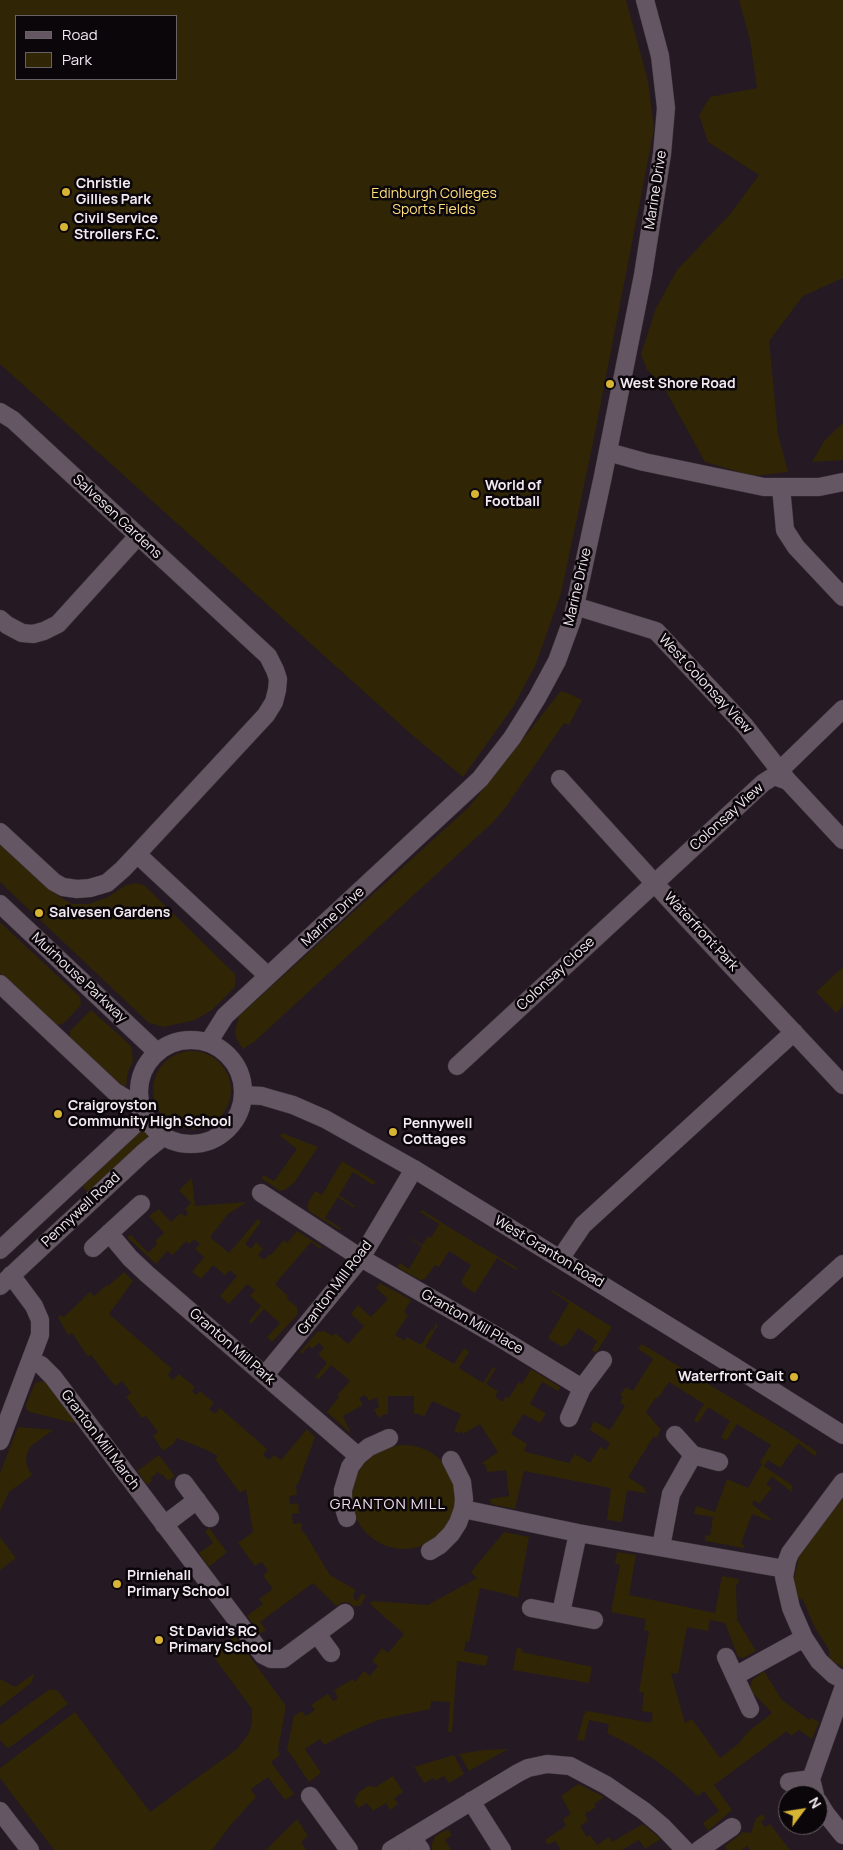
<!DOCTYPE html>
<style>
body{margin:0}
#map{position:relative;width:843px;height:1850px;overflow:hidden;background:#251923;font-family:Manrope,sans-serif}
canvas{display:block}
.legend{position:absolute;left:15px;top:15px;width:162px;height:65px;box-sizing:border-box;background:#0b060a;border:1px solid #686166;margin:0;padding:6px 9px;list-style:none;font-size:15px;color:#f3eaf1}
.legend li{display:flex;align-items:center;gap:10px;height:25px}
.legend b{width:25px;border:1px solid #686166}
.north{position:absolute;left:778px;top:1785px;width:50px;height:50px;box-sizing:border-box;background:#0b060a;border:1px solid #686166;border-radius:50%;rotate:59deg;font-size:14px;font-weight:700;line-height:20px;text-align:center;color:#f3eaf1}
.north::after{content:'';display:block;margin:auto;width:18px;height:22px;background:#d8b434;clip-path:polygon(50% 0,100% 100%,50% 72%,0 100%)}
</style>
<div id="map">
<canvas width="843" height="1850"></canvas>
<ul class="legend">
<li><b style="height:6px;background:#645662"></b>Road</li>
<li><b style="height:14px;background:#302606"></b>Park</li>
</ul>
<div class="north">N</div>
</div>
<script>
const c = document.querySelector('canvas').getContext('2d');
c.lineJoin = 'round';
function paint(path, color) { c.fillStyle = color; c.fill(path, 'evenodd'); }
const toPath = rows => new Path2D(rows.map(r => 'M' + r).join(''));
function stroke(path, color, width, dash) { c.strokeStyle = color; c.lineWidth = width; c.lineCap = dash ? 'butt' : 'round'; c.setLineDash(dash || []); c.stroke(path); }
function label(font, color, halo, rows, align = 'center') {
  c.font = font + ' Manrope,sans-serif'; c.lineWidth = 5; c.setLineDash([]); c.textBaseline = 'middle'; c.strokeStyle = halo; c.fillStyle = color; for (const [text, x, y, turn = 0] of rows) {
    c.save(); c.translate(x, y); c.rotate((+turn || 0) * Math.PI / 180); c.textAlign = isNaN(turn) ? turn : align; if (halo) c.strokeText(text, 0, 0); c.fillText(text, 0, 0); c.restore();
  }
}
const green = toPath([
 [0,0,626,0,648,81,654,129,593,443,561,593,536,664,513,707,463,777,411,734,0,364],
 [16,16,176,16,176,79,16,79],
 [739,0,843,0,843,278,803,296,769,341,778,434,788,472,753,476,705,462,662,384,647,370,641,354,656,308,677,270,731,213,759,175,708,142,699,115,710,97,757,88,750,40],
 [843,423,843,460,812,462,824,441],
 [560,692,565,692,582,700,569,725,564,723,503,811,492,823,254,1042,243,1049,236,1038,235,1030,239,1016,470,806],
 [0,845,55,894,72,904,89,904,108,897,126,885,135,883,144,885,235,974,235,987,212,1010,195,1020,163,1027,149,1023,0,882],
 [0,922,80,997,81,1005,64,1023,58,1025,52,1023,0,973],
 [843,967,843,1006,836,1013,816,992],
 [91,1010,128,1043,132,1048,133,1061,128,1072,126,1086,121,1089,70,1039,70,1031],
 '153 1090a39 39 0 1 1 78 0a39 39 0 1 1-78 0Z',
 [143,1130,147,1132,148,1139,90,1192,87,1192,82,1185,140,1131],
 [282,1133,318,1147,294,1183,285,1190,280,1191,261,1178,263,1175,274,1181,297,1149,280,1136],
 [342,1161,376,1182,373,1185,353,1172,339,1195,359,1209,355,1206,354,1208,338,1197,325,1218,341,1228,340,1230,310,1212,308,1208,308,1203,315,1191,322,1195],
 [192,1178,195,1206,247,1202,228,1214,210,1237,229,1253,258,1219,261,1222,245,1244,251,1249,256,1242,263,1249,258,1255,264,1260,270,1254,271,1255,284,1240,287,1243,297,1231,322,1247,320,1249,311,1242,275,1284,288,1296,286,1298,297,1307,297,1315,272,1342,267,1337,280,1323,264,1309,251,1324,250,1322,249,1321,261,1306,250,1296,255,1290,247,1284,229,1304,220,1296,237,1276,230,1270,225,1275,213,1265,201,1279,192,1272,204,1257,195,1249,200,1244,194,1239,189,1244,186,1241,173,1255,167,1251,156,1264,127,1237,131,1235,148,1253,157,1244,155,1241,164,1233,149,1216,159,1209,171,1222,181,1213,185,1217,188,1213,185,1209,191,1203,179,1190],
 [422,1210,457,1232,517,1268,516,1270,497,1258,475,1293,462,1285,463,1282,461,1281,471,1265,449,1251,439,1267,435,1265,425,1279,420,1280,397,1267,400,1263,409,1269,422,1247,403,1233,422,1245,428,1236,431,1238,439,1224,420,1212],
 [124,1272,133,1281,109,1314,172,1369,168,1375,173,1380,179,1374,185,1379,195,1387,192,1391,196,1395,200,1391,214,1403,209,1409,215,1414,220,1408,267,1449,263,1455,269,1460,274,1455,281,1460,307,1429,315,1437,298,1484,296,1485,297,1495,289,1496,290,1504,298,1503,299,1513,292,1514,293,1524,301,1523,302,1532,304,1532,330,1575,356,1590,353,1595,354,1599,357,1601,362,1593,366,1596,360,1606,353,1606,350,1603,343,1602,336,1606,313,1583,260,1622,266,1630,260,1634,247,1616,263,1604,259,1599,273,1589,263,1576,268,1571,263,1563,261,1562,255,1566,238,1543,253,1532,246,1489,240,1493,215,1459,218,1456,207,1450,177,1438,173,1444,163,1451,153,1436,158,1432,146,1416,142,1418,126,1397,131,1393,122,1381,115,1386,91,1355,88,1357,72,1333,68,1335,58,1317,60,1315,64,1317,90,1292,94,1296,107,1285,108,1286],
 [380,1283,411,1300,404,1312,408,1315,395,1335,405,1341,407,1337,421,1345,431,1329,433,1330,436,1323,438,1325,425,1347,454,1364,464,1348,469,1352,459,1368,483,1383,493,1367,496,1368,486,1384,498,1391,495,1397,503,1402,506,1396,509,1398,519,1382,522,1384,531,1369,560,1387,558,1391,542,1382,530,1404,546,1413,540,1423,523,1414,511,1434,527,1444,524,1451,526,1452,569,1463,575,1454,590,1463,600,1447,606,1450,610,1443,590,1430,594,1421,610,1430,625,1406,620,1402,623,1397,620,1395,626,1387,633,1391,653,1359,638,1349,642,1344,783,1429,817,1452,815,1456,798,1443,780,1468,768,1460,764,1466,793,1486,791,1489,793,1490,792,1492,772,1477,766,1484,772,1488,759,1504,754,1500,752,1504,771,1519,770,1521,752,1514,741,1544,745,1546,744,1548,705,1541,705,1535,710,1536,713,1517,694,1514,696,1506,715,1512,727,1479,748,1488,762,1464,760,1462,771,1445,737,1424,726,1441,721,1437,730,1421,708,1407,698,1423,695,1421,694,1420,704,1404,669,1382,658,1398,656,1397,646,1412,661,1430,656,1438,654,1436,628,1477,645,1488,644,1490,647,1492,646,1493,627,1490,622,1522,607,1520,611,1488,524,1471,515,1509,491,1504,490,1499,509,1496,506,1470,487,1472,486,1466,482,1463,498,1452,480,1424,463,1434,461,1431,459,1433,454,1431,461,1414,432,1401,424,1417,419,1414,414,1414,414,1396,388,1396,388,1414,382,1415,379,1418,374,1410,379,1407,377,1397,369,1401,365,1395,359,1398,363,1405,343,1416,351,1434,327,1412,339,1397,337,1395,350,1381,331,1365,319,1379,315,1377,327,1363,318,1354,324,1348,319,1343,312,1349,309,1346,302,1354,300,1352,317,1332,325,1331,332,1336,335,1333,348,1344,364,1326,351,1314,355,1309,358,1305,371,1317,388,1299,376,1288],
 [552,1290,612,1327,596,1353,592,1350,597,1341,578,1328,567,1345,565,1344,562,1347,548,1338,569,1303,551,1291],
 [43,1381,47,1383,76,1422,74,1423,30,1412,27,1410,26,1405,35,1383],
 [18,1427,53,1430,31,1446,27,1453,26,1461,28,1468,32,1475,9,1492,0,1511,0,1473],
 '352 1497a52 52 0 1 1 104 0a52 52 0 1 1-104 0Z',
 [159,1455,175,1476,168,1481,162,1474,160,1475,158,1472,151,1478,152,1481,147,1485,137,1471],
 [843,1498,843,1667,829,1659,829,1650,814,1626,803,1600,796,1597,794,1578,800,1552,813,1533],
 [209,1528,227,1552,209,1567,199,1553,213,1543,205,1531],
 [504,1532,529,1537,518,1598,503,1593,480,1588,469,1642,466,1641,464,1651,488,1656,486,1666,457,1661,452,1732,448,1732,450,1702,431,1701,430,1709,378,1720,347,1733,324,1745,320,1739,305,1749,321,1773,309,1782,287,1749,294,1716,302,1711,306,1716,315,1710,311,1705,328,1694,333,1701,338,1698,334,1690,353,1679,355,1682,364,1671,370,1676,378,1666,372,1661,380,1651,382,1648,388,1653,404,1634,370,1604,372,1601,428,1605,477,1578,471,1572],
 [0,1537,16,1558,0,1570],
 [617,1552,636,1555,629,1595,715,1613,722,1576,739,1579,738,1584,736,1585,737,1621,738,1621,756,1651,743,1658,738,1657,725,1623,710,1620,708,1631,687,1627,678,1674,671,1673,685,1723,692,1719,720,1758,738,1744,749,1731,772,1713,753,1693,750,1687,752,1680,764,1671,782,1700,809,1720,811,1718,819,1722,812,1739,799,1730,791,1736,787,1731,714,1785,732,1810,708,1831,703,1823,719,1811,704,1791,698,1796,674,1774,655,1760,631,1745,607,1733,609,1724,589,1720,584,1741,577,1740,584,1714,588,1711,651,1723,653,1713,642,1711,644,1693,639,1692,649,1631,644,1630,646,1619,611,1612,620,1565,615,1564],
 [236,1635,237,1639,286,1706,278,1750,280,1755,271,1762,294,1794,285,1800,268,1777,251,1789,256,1797,229,1827,212,1850,54,1850,0,1778,0,1768,75,1712,150,1812,237,1749,244,1740,250,1731,252,1720,252,1709,213,1656,216,1649],
 [517,1647,522,1649,522,1652,592,1667,589,1683,513,1670],
 [35,1673,31,1683,0,1707,0,1679,15,1687],
 [50,1689,58,1691,68,1704,9,1748,6,1747,0,1740,0,1725],
 [508,1749,469,1771,459,1754,484,1750],
 [454,1755,464,1774,449,1783,444,1776,435,1781,433,1778,424,1783,414,1767],
 [393,1776,403,1792,394,1798,398,1804,390,1810,386,1803,373,1811,367,1803,358,1808,354,1801,359,1792,368,1786,376,1787],
 [578,1784,604,1797,594,1804,596,1807,585,1814,588,1821,580,1826,587,1837,590,1835,597,1845,609,1837,612,1842,643,1824,661,1839,645,1849,639,1840,622,1850,561,1850,555,1841,548,1845,545,1840,566,1826,563,1819,571,1814,561,1796],
 [763,1814,765,1818,761,1822,765,1827,770,1824,790,1850,750,1850,747,1846,741,1850,727,1850,725,1846,743,1832,751,1833,756,1818],
 [297,1819,308,1836,301,1842,306,1850,266,1850],
 [448,1829,452,1835,445,1840,451,1850,432,1850,432,1843,435,1836]
]);
const minor = toPath([
 [0,412,13,420,268,656,275,670,278,679,277,690,274,702,266,715,137,854],
 [608,452,644,462,764,487,819,487,843,482],
 [781,487,785,530,796,547,843,597],
 [575,606,656,631,745,726,788,781],
 [0,619,7,625,22,633,33,634,44,631,58,624,138,536],
 [774,776,843,709],
 [560,779,678,909,843,1085],
 [0,832,54,882,63,887,77,889,90,888,107,883,123,869,137,854,268,976],
 [0,904,157,1052],
 [0,984,115,1092,142,1108],
 '139 1092a52 52 0 1 1 104 0a52 52 0 1 1-104 0Z',
 [208,1043,225,1016,480,779,512,738,537,698,557,661,572,620,603,476,643,275,662,154,666,108,660,56,645,0],
 [457,1066,763,783,774,776,788,781,843,840],
 [243,1095,262,1096,272,1099,293,1105,325,1119,414,1169,727,1362,843,1435],
 [261,1193,361,1258,502,1339,582,1388],
 [109,1233,130,1258,147,1274,358,1456],
 [93,1248,141,1204],
 [0,1250,145,1115],
 [560,1259,583,1225,794,1032],
 [0,1286,143,1153,164,1136],
 [770,1330,843,1264],
 [31,1361,41,1365,53,1377,263,1655,271,1659,283,1659,345,1613],
 [265,1375,361,1258,414,1169],
 [569,1418,582,1388,603,1360],
 [675,1435,693,1455,719,1462],
 [0,1441,40,1335,40,1320,34,1306,11,1275],
 [843,1482,790,1553,787,1561,784,1577,791,1608,804,1638,819,1661,834,1675,843,1680],
 [184,1483,210,1518],
 [463,1509,578,1533,785,1569],
 [347,1518,343,1505,343,1490,350,1467,358,1456,369,1447,389,1438],
 [164,1525,197,1500],
 [661,1547,671,1494,693,1455],
 [430,1551,440,1545,451,1534,458,1523,463,1509,464,1499,462,1482,451,1460],
 [531,1608,594,1620],
 [561,1613,578,1533],
 [317,1634,331,1653],
 [726,1657,750,1709],
 [735,1676,804,1638],
 [789,1782,811,1779],
 [815,1795,811,1779,843,1689],
 [310,1796,349,1850],
 [471,1801,502,1850],
 [818,1801,826,1814,843,1835],
 [0,1811,30,1850],
 [412,1837,421,1850],
 [391,1850,518,1773,528,1768,547,1764,570,1766,606,1785,644,1811,663,1827,685,1850],
 [699,1850,732,1827]
]);
const markers = [
 [66,192,5,"#d8b434"],
 [64,227,5,"#d8b434"],
 [610,384,5,"#d8b434"],
 [475,494,5,"#d8b434"],
 [39,913,5,"#d8b434"],
 [58,1114,5,"#d8b434"],
 [393,1132,5,"#d8b434"],
 [794,1377,5,"#d8b434"],
 [117,1584,5,"#d8b434"],
 [159,1640,5,"#d8b434"]
];
const poiNames = [
 ["Christie",76,184],
 ["Gillies Park",76,200],
 ["Civil Service",74,219],
 ["Strollers F.C.",74,235],
 ["West Shore Road",620,384],
 ["World of",485,486],
 ["Football",485,502],
 ["Salvesen Gardens",49,913],
 ["Craigroyston",68,1106],
 ["Community High School",68,1122],
 ["Pennywell",403,1124],
 ["Cottages",403,1140],
 ["Waterfront Gait",784,1377,"right"],
 ["Pirniehall",127,1576],
 ["Primary School",127,1592],
 ["St David's RC",169,1632],
 ["Primary School",169,1648]
];
const streetNames = [
 ["Marine Drive",656,190,-81],
 ["Salvesen Gardens",117,517,43],
 ["Marine Drive",578,587,-77],
 ["West Colonsay View",705,684,47],
 ["Colonsay View",727,817,-42],
 ["Marine Drive",333,917,-43],
 ["Waterfront Park",701,932,47],
 ["Colonsay Close",556,974,-43],
 ["Muirhouse Parkway",79,978,43],
 ["Pennywell Road",81,1210,-43],
 ["West Granton Road",549,1252,31],
 ["Granton Mill Road",335,1288,-53],
 ["Granton Mill Place",472,1322,30],
 ["Granton Mill Park",232,1347,41],
 ["Granton Mill March",100,1440,53]
];
const parkNames = [
 ["Edinburgh Colleges",434,194],
 ["Sports Fields",434,210]
];
const neighbourhoodNames = [
 ["GRANTON MILL",388,1505]
];
paint(green, '#302606');
stroke(minor, '#3b333a', 19);
stroke(minor, '#645662', 18);
for (const [x, y, r, color] of markers) { const dot = new Path2D(); dot.arc(x, y, r, 0, 2 * Math.PI); c.fillStyle = color; c.fill(dot); stroke(dot, '#0b060a', 2); }
label('bold 14px', '#f3eaf1', '#0b060a', poiNames, 'left');
label('14px', '#f3eaf1', '#0b060a', streetNames);
label('14px', '#fedf7b', '#0b060a', parkNames);
c.letterSpacing = '1px';
label('15px', '#eedeeb', '#0b060a', neighbourhoodNames);
c.letterSpacing = '0px';
</script>
